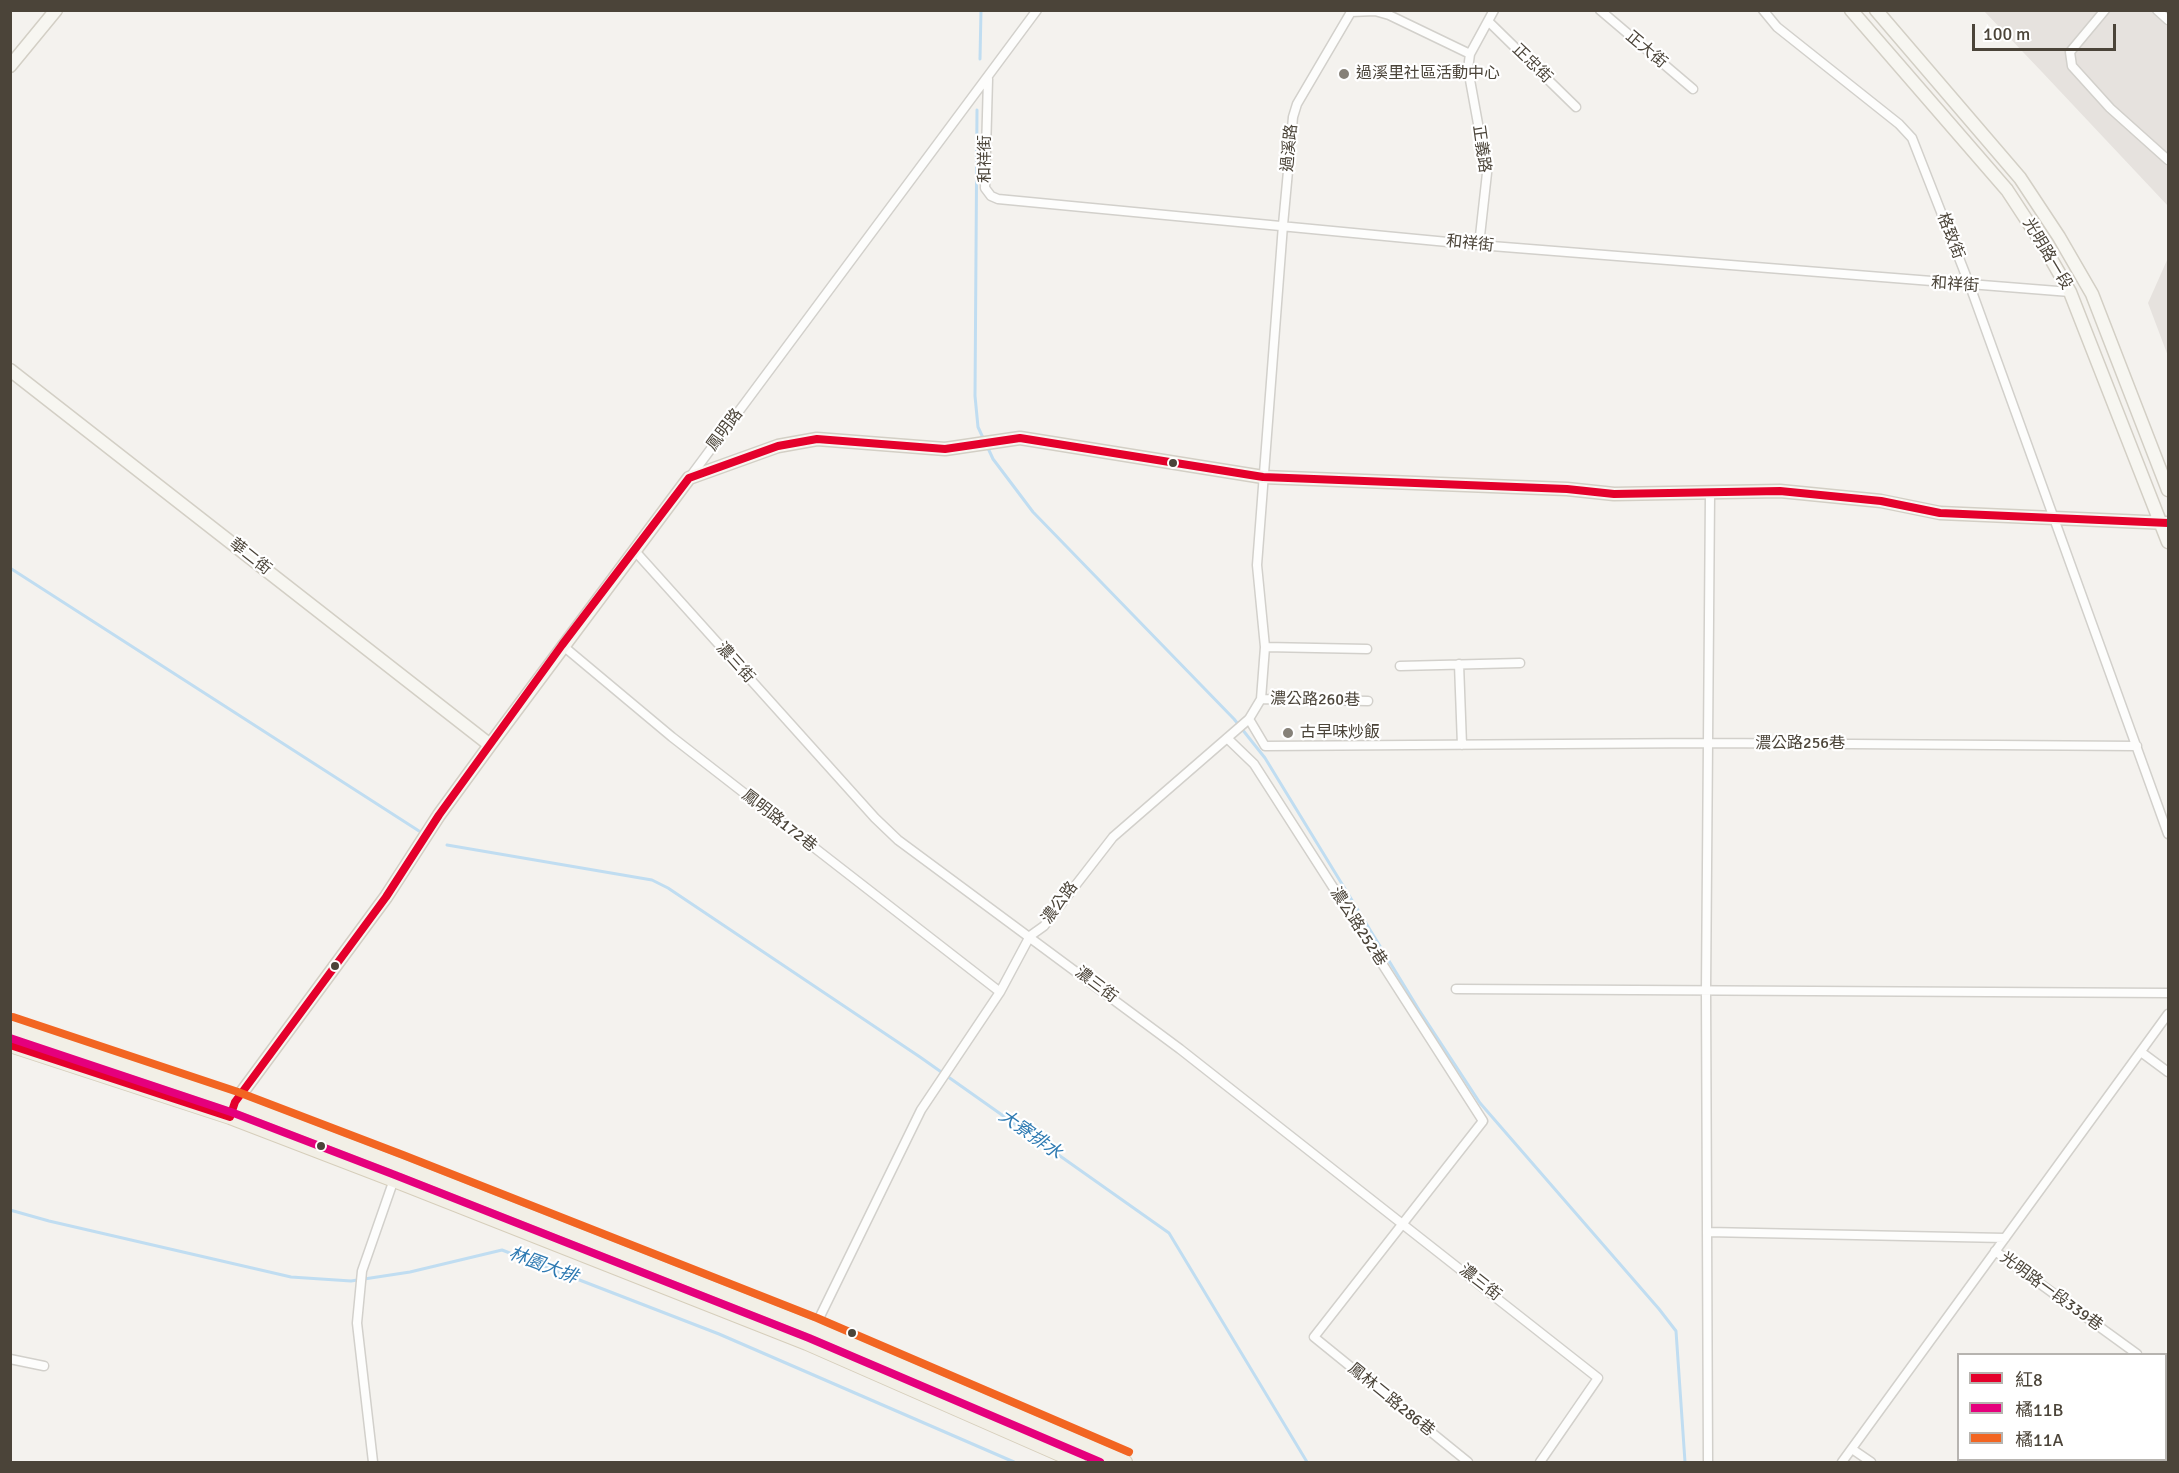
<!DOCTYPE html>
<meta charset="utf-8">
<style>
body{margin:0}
#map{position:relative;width:2179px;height:1473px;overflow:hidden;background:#f4f2ee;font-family:Signika,"Noto Sans TC",sans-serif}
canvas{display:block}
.frame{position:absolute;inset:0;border:12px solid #4b4439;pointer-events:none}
.legend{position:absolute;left:1957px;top:1353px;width:210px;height:108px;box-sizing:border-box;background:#fff;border:2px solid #b7b4b0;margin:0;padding:8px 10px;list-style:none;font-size:18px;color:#4b4439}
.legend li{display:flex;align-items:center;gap:12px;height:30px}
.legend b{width:30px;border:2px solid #b7b4b0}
.scale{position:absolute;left:1972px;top:24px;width:144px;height:27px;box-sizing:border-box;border:3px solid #4b4439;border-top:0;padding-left:8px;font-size:18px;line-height:21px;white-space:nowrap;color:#4b4439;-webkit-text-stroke:4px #fff;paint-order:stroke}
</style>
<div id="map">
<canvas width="2179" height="1473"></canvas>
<div class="frame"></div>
<ul class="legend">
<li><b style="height:8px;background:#e4002b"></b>紅8</li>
<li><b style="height:8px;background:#e5007d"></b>橘11B</li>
<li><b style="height:8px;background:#f26522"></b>橘11A</li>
</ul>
<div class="scale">100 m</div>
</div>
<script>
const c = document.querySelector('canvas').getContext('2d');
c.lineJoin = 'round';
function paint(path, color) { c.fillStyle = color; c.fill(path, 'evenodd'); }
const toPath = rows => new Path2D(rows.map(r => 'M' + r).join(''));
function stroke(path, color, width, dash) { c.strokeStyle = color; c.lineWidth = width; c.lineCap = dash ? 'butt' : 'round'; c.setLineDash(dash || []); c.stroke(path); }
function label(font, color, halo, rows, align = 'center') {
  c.font = font + ' Signika,"Noto Sans TC",sans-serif'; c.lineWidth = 4.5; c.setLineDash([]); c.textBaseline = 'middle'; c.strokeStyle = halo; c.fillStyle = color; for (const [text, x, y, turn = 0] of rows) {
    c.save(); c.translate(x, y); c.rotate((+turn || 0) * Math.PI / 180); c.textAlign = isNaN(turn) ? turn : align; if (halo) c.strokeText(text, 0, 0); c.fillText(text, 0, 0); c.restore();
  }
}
const industrial = toPath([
 [1984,11,2168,11,2168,206,2042,72],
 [2168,258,2168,356,2148,303]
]);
const stream = toPath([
 [980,59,981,10],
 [977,110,975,396,978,427,984,440],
 [987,446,993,459,1033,512,1234,719,1265,758,1419,1010,1480,1103,1659,1309,1676,1331,1685,1462],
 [10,568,419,831],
 [447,845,652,880,668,888,920,1057,1169,1233,1307,1462],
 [10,1210,49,1221,291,1277,351,1281,410,1272,502,1250,719,1334,1014,1462]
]);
const street = toPath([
 [1600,10,1693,89],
 [1763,10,1777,27,1899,124,1912,138,1970,286,2168,834],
 [2105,10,2070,52,2072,66,2110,108,2168,160],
 [2157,10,2168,20],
 [1488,21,1576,107],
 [1470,54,1468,69,1487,173,1479,245],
 [988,79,985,188,991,196,998,199,1479,245,2070,292],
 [690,477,1037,10],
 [634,550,875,818,898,840,1180,1049,1598,1378,1540,1462],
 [562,645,672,737,1000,992],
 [1265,647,1367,649],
 [1459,664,1462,745],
 [1400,666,1520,663],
 [1261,699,1368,701],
 [1249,719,1265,746,1708,743,2137,746],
 [1227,738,1254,764,1483,1121,1314,1337,1468,1462],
 [1456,989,2168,993],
 [2141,1052,2168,1072],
 [1707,1232,2005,1238],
 [1995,1251,2137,1354],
 [807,1343,921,1110,1000,992,1030,936,1044,926,1113,837,1249,719,1261,699,1265,647,1257,565,1283,225,1293,117,1297,104,1351,12,1375,11,1389,15,1470,54,1494,10],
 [10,1359,44,1366],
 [2166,1376,2168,1378],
 [1852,1449,1871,1462],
 [373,1462,357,1323,362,1271,399,1165],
 [1708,1462,1706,990,1710,494],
 [1842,1462,2168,1014]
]);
const secondary = toPath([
 [1851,10,2007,190,2043,245,2070,292,2168,542],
 [1876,10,2020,178,2059,237,2092,294,2168,490],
 [10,66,56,10],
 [10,370,490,745],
 [232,1110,235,1102,386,897,439,815,490,745,689,478,778,446,817,439,945,449,1020,438,1263,477,1567,489,1614,494,1780,491,1881,501,1940,513,2168,523]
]);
const primary = toPath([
 [10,1027,235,1102,399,1165,813,1328,1125,1462],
 [10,1045,230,1117,394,1180,807,1343,1078,1462]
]);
const bus1 = toPath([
 [10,1045,230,1117,235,1102,386,897,439,815,562,645,689,478,778,446,817,439,945,449,1020,438,1263,477,1567,489,1614,494,1780,491,1881,501,1940,513,2168,523]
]);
const bus2 = toPath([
 [10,1038,231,1112,395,1175,809,1338,1100,1462]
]);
const bus3 = toPath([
 [13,1017,238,1092,403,1155,817,1318,1129,1452]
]);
const markers = [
 [1344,74,6,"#868178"],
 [1173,463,5,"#4b4439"],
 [1288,733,6,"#868178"],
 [335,966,5,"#4b4439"],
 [321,1146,5,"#4b4439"],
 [852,1333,5,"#4b4439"]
];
const streetNames = [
 ["正大街",1646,50,40],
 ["正忠街",1532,64,44],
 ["過溪路",1290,148,-85],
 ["正義路",1481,149,82],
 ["和祥街",986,159,-90],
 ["格致街",1950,236,69],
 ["和祥街",1470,244,6],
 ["光明路一段",2047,254,59],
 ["和祥街",1955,285,4],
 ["鳳明路",725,430,-53],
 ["華二街",250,557,38],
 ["濃三街",735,663,48],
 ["濃公路260巷",1315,700,1],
 ["濃公路256巷",1800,744],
 ["鳳明路172巷",779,821,38],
 ["濃公路",1060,903,-53],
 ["濃公路252巷",1358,927,57],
 ["濃三街",1096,985,37],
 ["濃三街",1480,1283,38],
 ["光明路一段339巷",2051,1292,36],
 ["鳳林二路286巷",1391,1400,39]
];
const poiNames = [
 ["過溪里社區活動中心",1356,74],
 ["古早味炒飯",1300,733]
];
const waterNames = [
 ["大寮排水",1030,1135,35],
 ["林園大排",543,1266,21]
];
paint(industrial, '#e6e2de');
stroke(stream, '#c0ddf1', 3);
stroke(street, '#d2d0cb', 11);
stroke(secondary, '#d3cfc5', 15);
stroke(primary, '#d6cebb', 16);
stroke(street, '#fdfdfc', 8);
stroke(secondary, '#f7f6f1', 12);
stroke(primary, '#f2efe6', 14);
stroke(bus1, '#e4002b', 8);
stroke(bus2, '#e5007d', 8);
stroke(bus3, '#f26522', 8);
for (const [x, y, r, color] of markers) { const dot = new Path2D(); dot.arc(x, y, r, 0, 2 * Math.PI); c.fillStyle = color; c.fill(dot); stroke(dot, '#fff', 2); }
label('16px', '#4b4439', '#fff', streetNames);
label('16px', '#4b4439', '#fff', poiNames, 'left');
label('italic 18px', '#2e7ab2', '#fff', waterNames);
</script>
